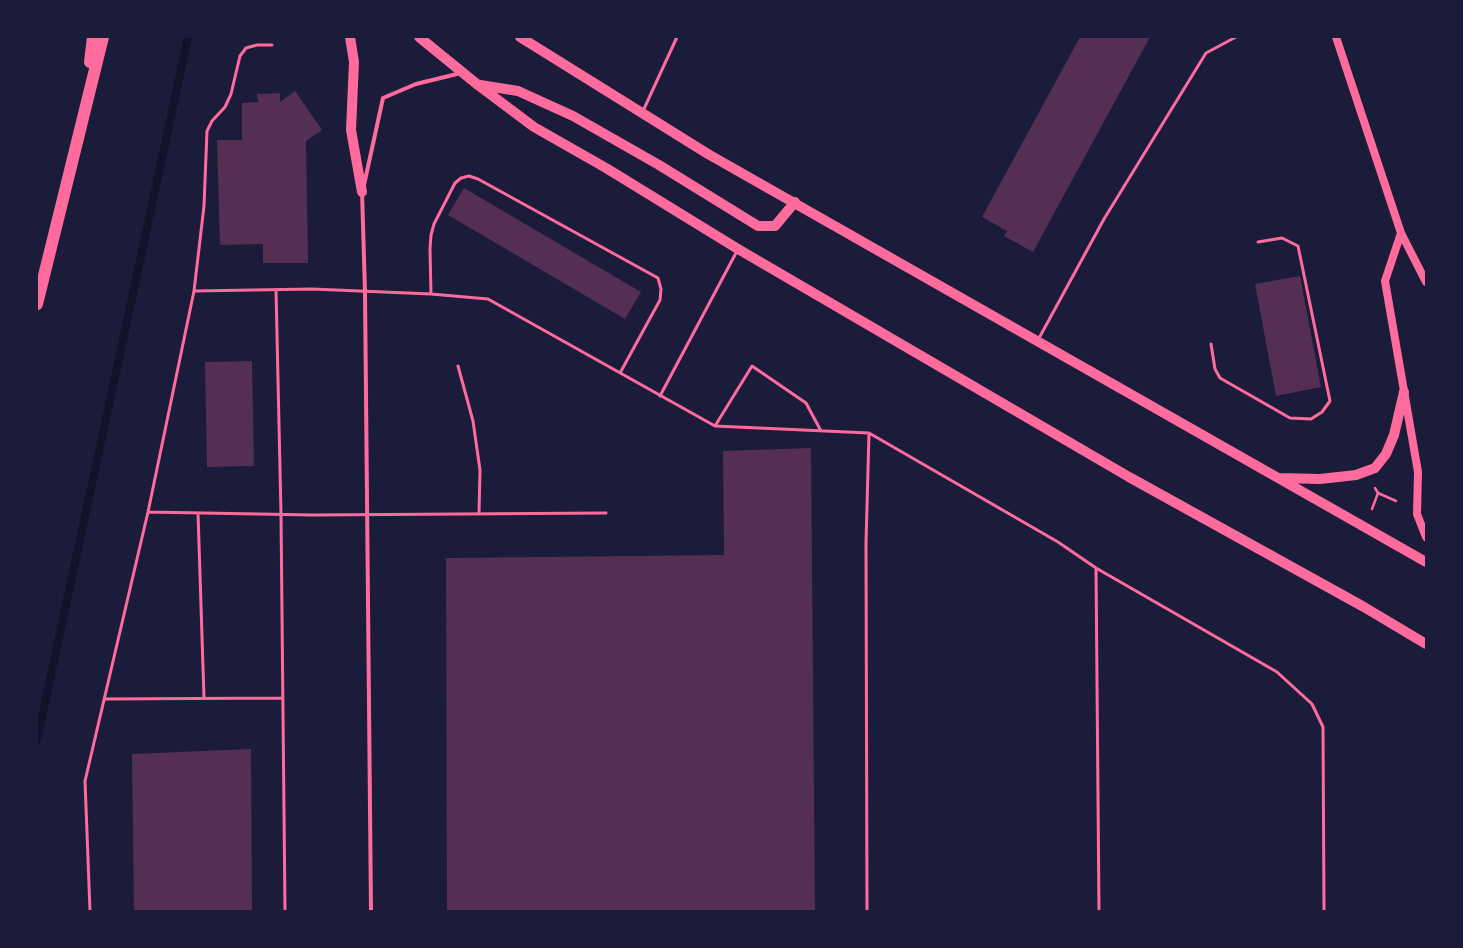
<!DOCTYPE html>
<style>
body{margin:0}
#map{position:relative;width:1463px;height:948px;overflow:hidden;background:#1b1b3a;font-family:Ubuntu,sans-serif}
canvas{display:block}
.frame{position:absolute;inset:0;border:38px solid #1b1b3a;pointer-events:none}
</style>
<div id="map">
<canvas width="1463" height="948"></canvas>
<div class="frame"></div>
</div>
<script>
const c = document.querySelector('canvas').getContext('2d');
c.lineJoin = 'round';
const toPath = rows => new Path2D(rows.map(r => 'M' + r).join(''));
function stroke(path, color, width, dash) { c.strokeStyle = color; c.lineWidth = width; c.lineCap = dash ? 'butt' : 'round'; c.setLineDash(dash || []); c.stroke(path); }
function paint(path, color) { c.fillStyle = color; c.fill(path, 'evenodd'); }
const stream = toPath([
 [37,740,188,37]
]);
const building = toPath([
 [1080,37,1150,37,1033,252,1004,236,1007,231,982,217],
 [295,91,322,130,306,141,308,263,263,263,263,244,220,245,217,140,242,140,242,103,258,102,257,94,280,93,280,102],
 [464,188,641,292,625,319,448,215],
 [1300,276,1321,387,1276,396,1255,284],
 [252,361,254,466,207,467,205,362],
 [811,448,815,911,447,911,446,558,724,555,723,451],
 [251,749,252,911,134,911,132,754]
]);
const path = toPath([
 [1375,488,1378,493,1396,501],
 [1372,509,1378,493]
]);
const service = toPath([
 [643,111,677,37],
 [276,290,281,514,285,911],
 [194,291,204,206,207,131,212,121,225,107,231,94,240,56,246,48,257,45,272,45],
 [431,294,430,249,431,235,434,224,455,183,461,178,469,176,478,179,658,278,661,289,660,300,620,373],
 [1038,340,1104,219,1206,53,1236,37],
 [1211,344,1215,369,1220,378,1290,418,1311,419,1322,412,1330,401,1298,246,1282,238,1258,242],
 [458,366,473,421,480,470,479,513],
 [660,396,737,251],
 [715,426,752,366,806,403,821,431],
 [148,512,313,515,606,513],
 [198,513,204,698],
 [1096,568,1099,911],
 [105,699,283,698],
 [90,911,85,781,148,512,194,291,312,289,431,294,488,299,715,426,869,433,1058,542,1096,568,1277,672,1312,704,1323,727,1324,911],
 [867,911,866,543,869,433]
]);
const minor = toPath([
 [364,185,383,98,416,84,461,73],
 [362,191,365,292,371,911]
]);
const secondary = toPath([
 [1336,37,1401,233,1426,282],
 [1401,233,1385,281,1418,472,1417,514,1426,537]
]);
const primary = toPath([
 [350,37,354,62,351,130,362,192],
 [419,37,478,85,534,127,606,168,738,249,1129,477,1364,607,1426,644],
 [520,37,708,154,1426,562],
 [480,85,518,91,573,116,659,165,758,226,775,226,795,202],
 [1279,478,1320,479,1356,475,1375,468,1386,454,1394,435,1404,392]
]);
const motorway = toPath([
 [90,62,93,37],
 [37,304,103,37]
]);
stroke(stream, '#12122b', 8);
paint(building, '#542f53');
stroke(path, '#ff6b9d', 2.5);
stroke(service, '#ff6b9d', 3);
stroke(minor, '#ff6b9d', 4);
stroke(secondary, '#ff6b9d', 8);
stroke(primary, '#ff6b9d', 10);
stroke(motorway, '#ff6b9d', 12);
</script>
